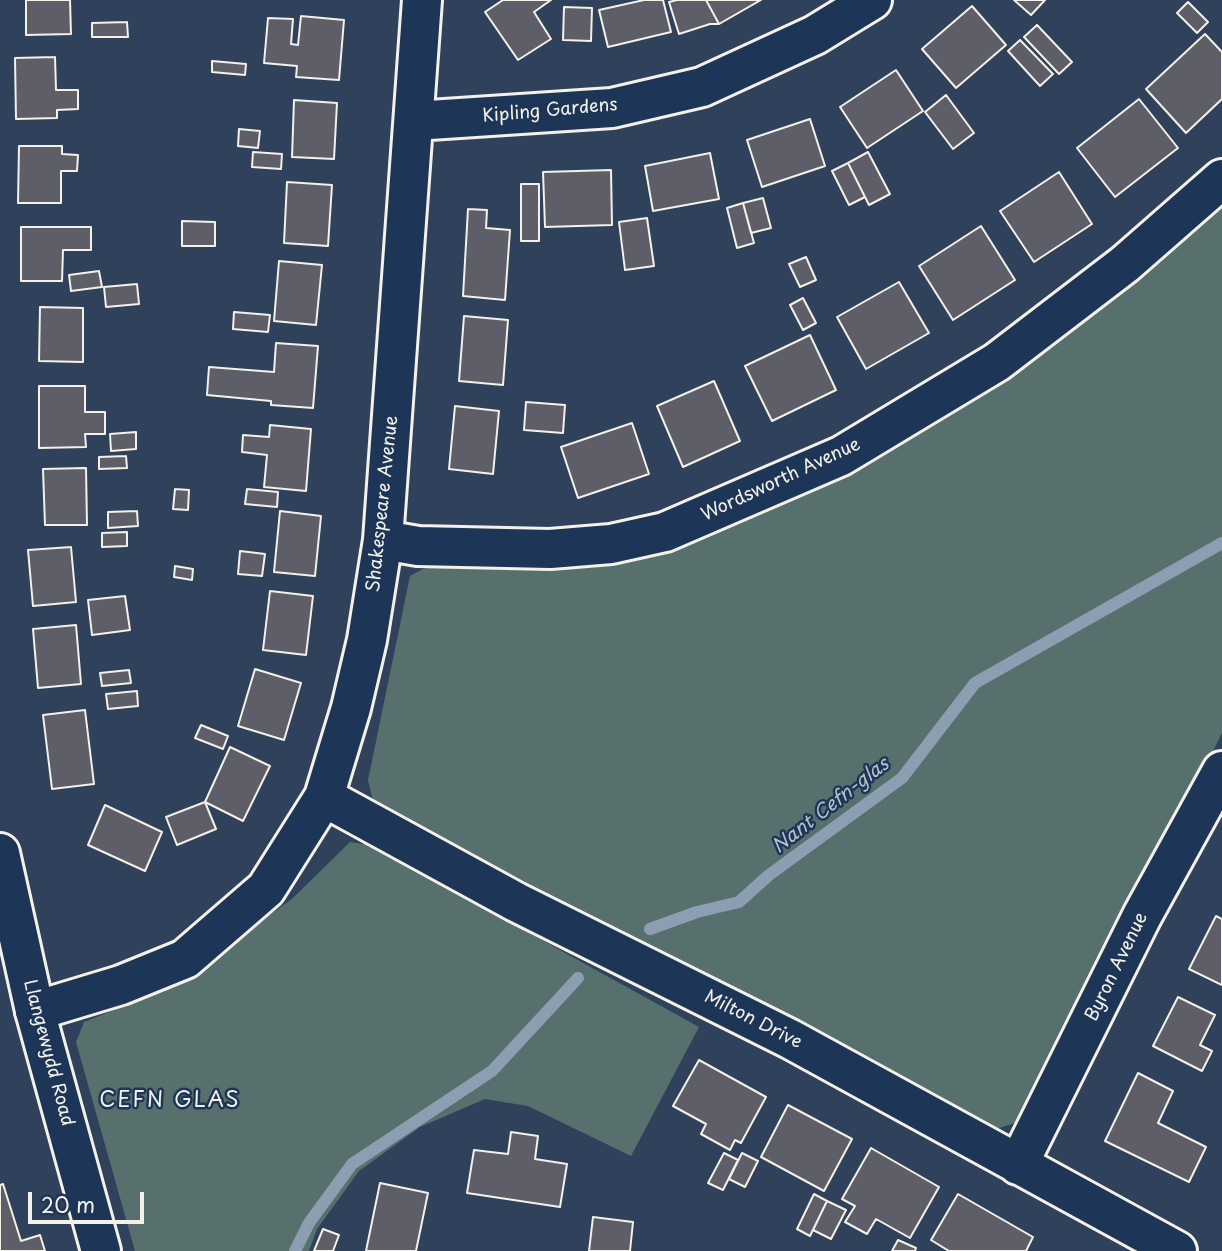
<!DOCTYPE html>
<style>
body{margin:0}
#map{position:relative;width:1222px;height:1251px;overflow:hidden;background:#30415c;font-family:"Playpen Sans",sans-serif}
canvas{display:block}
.scale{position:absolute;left:28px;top:1192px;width:116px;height:32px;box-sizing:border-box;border:4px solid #f4f1e8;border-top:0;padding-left:9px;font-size:21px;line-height:24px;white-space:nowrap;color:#f4f1e8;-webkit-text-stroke:5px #1d3557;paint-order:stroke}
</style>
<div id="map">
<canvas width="1222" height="1251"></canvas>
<div class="scale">20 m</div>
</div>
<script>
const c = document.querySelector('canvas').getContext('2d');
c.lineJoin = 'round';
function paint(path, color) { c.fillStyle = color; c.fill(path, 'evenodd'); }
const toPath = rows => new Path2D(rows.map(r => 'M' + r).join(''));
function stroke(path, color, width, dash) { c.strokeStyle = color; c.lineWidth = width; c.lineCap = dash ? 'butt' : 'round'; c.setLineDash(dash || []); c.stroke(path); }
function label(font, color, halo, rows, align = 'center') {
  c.font = font + ' "Playpen Sans",sans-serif'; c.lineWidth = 5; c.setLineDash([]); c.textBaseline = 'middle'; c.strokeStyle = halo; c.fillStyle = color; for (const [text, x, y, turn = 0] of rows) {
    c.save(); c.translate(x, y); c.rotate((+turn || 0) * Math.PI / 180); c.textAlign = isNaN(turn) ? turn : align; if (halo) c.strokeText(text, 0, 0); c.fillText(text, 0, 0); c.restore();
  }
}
const green = toPath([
 [1222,199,1222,733,1033,1109,1015,1123,996,1129,733,992,701,970,502,870,373,801,368,780,410,576,423,569,438,566,566,569,621,563,691,536],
 [350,842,370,845,699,1027,631,1156,528,1106,485,1099,420,1127,359,1171,317,1229,309,1251,135,1251,76,1042,84,1022,165,990,292,899]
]);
const stream = toPath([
 [650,929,697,912,739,902,769,875,902,778,975,683,1222,543],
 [295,1251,309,1223,352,1164,492,1071,578,978]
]);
const building = toPath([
 [26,0,70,0,71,34,26,35,26,0],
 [503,0,551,0,534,12,551,39,518,60,485,12,503,0],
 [644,0,663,0,671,32,608,47,599,10,644,0],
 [677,0,706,0,719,24,710,24,679,34,669,2,677,0],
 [706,0,761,0,719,24,706,0],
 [1014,0,1045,0,1031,15,1014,0],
 [1188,2,1208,22,1197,33,1177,13,1188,2],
 [972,6,1006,45,956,88,922,49,972,6],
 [564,7,592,8,591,41,563,40,564,7],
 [301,16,344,20,339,80,296,77,297,66,264,63,268,18,293,19,291,44,298,45,301,16],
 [127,22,128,37,92,37,92,23,127,22],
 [1037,25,1072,62,1059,74,1024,37,1037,25],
 [1205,34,1222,52,1222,99,1186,133,1146,89,1205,34],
 [1020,40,1053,74,1040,86,1008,51,1020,40],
 [55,57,56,90,78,90,78,109,57,110,57,118,16,119,15,58,55,57],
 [212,61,246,64,245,75,212,72,212,61],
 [896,70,923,111,867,148,840,107,896,70],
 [946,95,974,133,953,149,925,112,946,95],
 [1139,99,1178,148,1115,197,1077,148,1139,99],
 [294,100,337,103,334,159,292,157,294,100],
 [810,119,825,166,762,187,747,140,810,119],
 [239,129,260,131,258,148,238,146,239,129],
 [19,146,62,146,62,154,78,155,77,171,61,171,61,203,18,203,19,146],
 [253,152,282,154,281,169,252,167,253,152],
 [868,152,890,194,869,205,848,163,868,152],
 [710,153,719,199,653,211,645,166,710,153],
 [848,163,865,197,849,205,832,171,848,163],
 [611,170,612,225,545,227,543,172,611,170],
 [1059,172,1092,224,1034,262,1000,211,1059,172],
 [287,182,332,185,328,246,284,243,287,182],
 [521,184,539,184,539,241,521,241,521,184],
 [763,198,771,228,751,233,743,203,763,198],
 [743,203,754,243,737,248,727,208,743,203],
 [468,209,487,210,486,228,510,230,505,300,463,296,468,209],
 [647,218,654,266,625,270,619,222,647,218],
 [182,221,215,222,215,246,182,246,182,221],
 [981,226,1015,280,953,320,919,266,981,226],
 [21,227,91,227,91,250,63,250,62,281,21,281,21,227],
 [806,257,816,280,800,287,789,264,806,257],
 [279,261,322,265,316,325,274,321,279,261],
 [99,271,102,287,71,291,69,275,99,271],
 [899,282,929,333,866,369,837,317,899,282],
 [137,284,139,304,106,307,104,287,137,284],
 [803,298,816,323,803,330,790,305,803,298],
 [40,307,83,308,83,362,39,361,40,307],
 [234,312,270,315,268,332,233,329,234,312],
 [464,316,508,320,503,385,459,381,464,316],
 [810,335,836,390,772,421,745,366,810,335],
 [276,343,318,346,313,408,271,405,271,401,207,395,209,367,274,372,276,343],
 [714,381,740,441,683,467,657,406,714,381],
 [39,386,85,386,85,412,105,412,105,434,85,434,86,447,39,448,39,386],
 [526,402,565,405,563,433,524,430,526,402],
 [455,406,499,411,493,474,449,469,455,406],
 [632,423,649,474,578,498,561,447,632,423],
 [270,425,311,429,306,491,264,487,267,455,242,452,243,435,269,437,270,425],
 [136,432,136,449,111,451,110,434,136,432],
 [126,456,127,468,99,469,99,457,126,456],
 [86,468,87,525,45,525,43,469,86,468],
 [175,489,189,490,188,510,173,509,175,489],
 [247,489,278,492,277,507,245,504,247,489],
 [137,511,138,526,108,528,108,512,137,511],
 [280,511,321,516,315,576,274,572,280,511],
 [127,532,127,546,102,547,102,533,127,532],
 [71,547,76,602,33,606,28,550,71,547],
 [240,551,265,554,262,576,238,574,240,551],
 [175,566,193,569,192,580,174,577,175,566],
 [270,591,313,596,306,655,263,650,270,591],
 [125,596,130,630,92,635,88,600,125,596],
 [76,625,81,684,38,688,33,629,76,625],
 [255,669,301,683,284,740,238,726,255,669],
 [129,670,131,683,102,686,100,673,129,670],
 [137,691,138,706,108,709,106,694,137,691],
 [85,710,94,784,52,789,43,715,85,710],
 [201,725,228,736,223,749,195,738,201,725],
 [230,747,270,766,243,821,205,802,230,747],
 [205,802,216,829,177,845,166,817,205,802],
 [105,805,162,832,145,871,88,845,105,805],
 [1216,916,1222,919,1222,985,1189,969,1216,916],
 [1178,997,1215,1015,1200,1045,1212,1051,1202,1071,1153,1046,1178,997],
 [699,1060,766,1097,741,1143,735,1140,730,1150,701,1134,706,1124,673,1106,699,1060],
 [1138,1073,1173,1091,1158,1123,1206,1147,1189,1182,1105,1141,1138,1073],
 [788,1105,852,1139,824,1191,761,1157,788,1105],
 [511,1132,538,1136,535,1159,567,1164,560,1207,467,1193,474,1150,508,1154,511,1132],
 [871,1148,939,1187,910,1238,876,1219,867,1234,845,1222,855,1206,842,1199,871,1148],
 [724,1153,738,1160,723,1190,708,1183,724,1153],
 [742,1153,758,1161,745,1187,729,1179,742,1153],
 [380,1183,428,1193,416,1251,366,1251,380,1183],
 [3,1184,21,1241,40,1235,45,1251,0,1251,0,1185,3,1184],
 [814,1194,827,1201,810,1236,797,1229,814,1194],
 [958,1194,1033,1237,1026,1251,949,1251,931,1240,958,1194],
 [827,1201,846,1210,831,1239,813,1230,827,1201],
 [593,1217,633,1222,630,1251,589,1251,593,1217],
 [323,1229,339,1235,333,1251,314,1251,323,1229],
 [898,1240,916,1248,915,1251,892,1251,898,1240]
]);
const minor = toPath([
 [414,121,612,108,702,87,815,35,872,0],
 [383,540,418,546,550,549,611,544,665,532,841,456,997,362,1125,264,1222,179],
 [324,797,516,902,790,1039,1177,1251],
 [35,1011,121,985,185,959,266,889,324,797,351,708,367,640,383,540,422,0],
 [1018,1165,1142,916,1222,771]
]);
const tertiary = toPath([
 [0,853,35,1011,101,1251]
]);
const streetNames = [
 ["Kipling Gardens",550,111,-5],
 ["Wordsworth Avenue",781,480,-25],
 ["Shakespeare Avenue",383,504,-84],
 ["Byron Avenue",1117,967,-64],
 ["Milton Drive",753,1020,27],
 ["Llangewydd Road",48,1053,75]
];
const waterNames = [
 ["Nant Cefn-glas",831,806,-38]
];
const quarterNames = [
 ["CEFN GLAS",170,1101]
];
paint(green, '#58706d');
stroke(stream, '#8c9fb2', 12);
paint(building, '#5e5e69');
stroke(building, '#f4f1e8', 2);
stroke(minor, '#f4f1e8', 44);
stroke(tertiary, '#f4f1e8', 44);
stroke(minor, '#1d3557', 38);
stroke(tertiary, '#1d3557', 38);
label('18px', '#f4f1e8', '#1d3557', streetNames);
label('italic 19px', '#b7c1c8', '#1d3557', waterNames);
c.letterSpacing = '2px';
label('21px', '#f4f1e8', '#1d3557', quarterNames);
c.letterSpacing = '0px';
</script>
